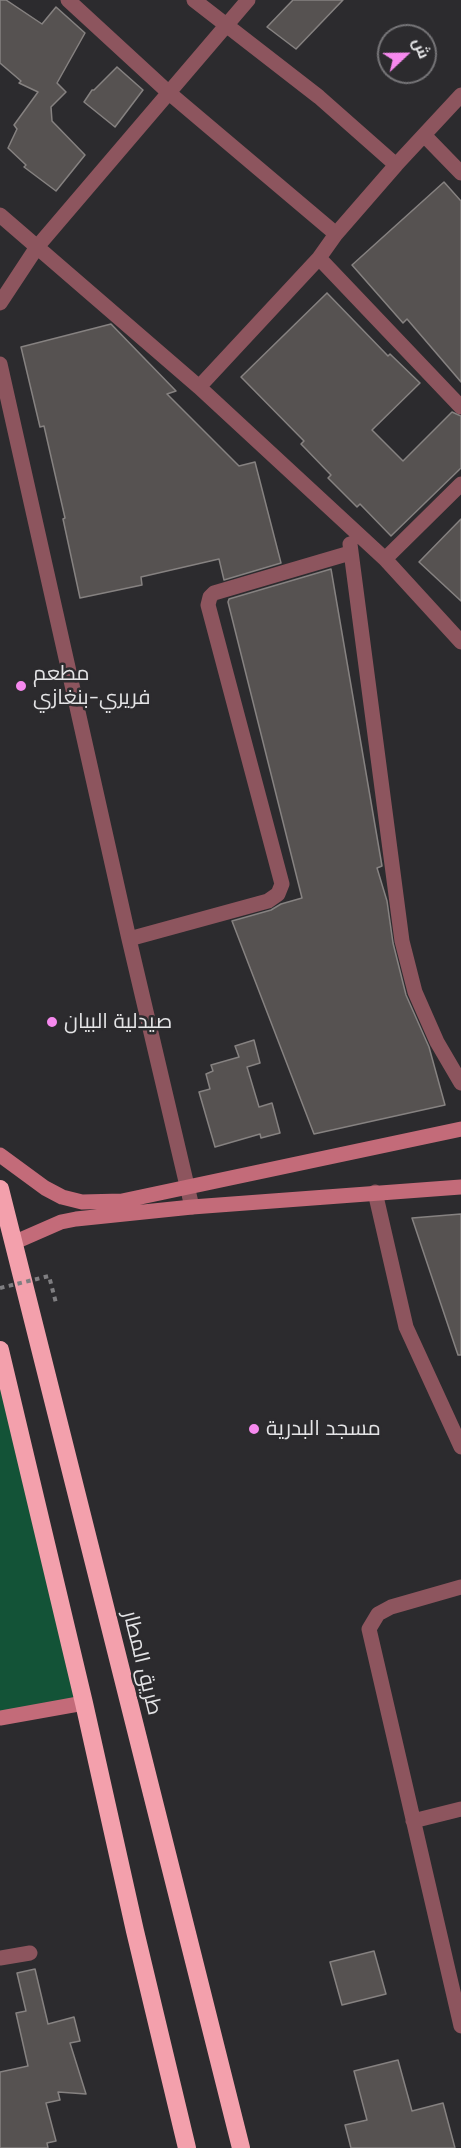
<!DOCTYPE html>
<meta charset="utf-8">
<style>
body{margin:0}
#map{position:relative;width:461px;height:2148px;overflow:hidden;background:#2c2b2e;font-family:Lora,Cairo,serif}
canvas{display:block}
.north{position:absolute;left:377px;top:24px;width:60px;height:60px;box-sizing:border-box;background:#2c2b2e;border:2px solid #767578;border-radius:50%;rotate:68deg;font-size:16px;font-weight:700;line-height:24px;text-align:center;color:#e4e4e6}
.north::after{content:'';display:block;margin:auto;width:21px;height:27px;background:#f689ee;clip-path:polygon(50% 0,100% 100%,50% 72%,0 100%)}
</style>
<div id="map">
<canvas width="461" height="2148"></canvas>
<div class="north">ش</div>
</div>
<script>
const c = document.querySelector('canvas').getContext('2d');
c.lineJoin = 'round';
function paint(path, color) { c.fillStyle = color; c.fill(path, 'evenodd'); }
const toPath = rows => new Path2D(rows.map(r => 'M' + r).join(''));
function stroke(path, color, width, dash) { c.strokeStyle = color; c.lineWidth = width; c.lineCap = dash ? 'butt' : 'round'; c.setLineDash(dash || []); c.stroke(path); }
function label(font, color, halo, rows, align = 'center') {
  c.font = font + ' Lora,Cairo,serif'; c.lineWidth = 5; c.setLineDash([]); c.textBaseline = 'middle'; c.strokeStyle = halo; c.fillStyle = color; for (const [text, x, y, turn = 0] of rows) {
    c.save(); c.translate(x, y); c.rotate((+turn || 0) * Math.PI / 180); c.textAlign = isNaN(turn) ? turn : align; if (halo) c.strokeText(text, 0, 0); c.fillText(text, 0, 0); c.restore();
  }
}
const green = toPath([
 [0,1374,78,1700,0,1713]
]);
const building = toPath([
 [0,0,6,0,42,24,56,7,85,33,57,83,66,92,51,107,52,121,85,155,56,191,24,167,26,165,8,148,17,129,14,125,38,92,19,83,21,81,0,63,0,0],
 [293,0,343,0,296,49,267,27,293,0],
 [117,67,143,90,115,127,84,102,92,90,94,90,117,67],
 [444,182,461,201,461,382,407,319,403,323,352,265,444,182],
 [327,293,388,356,390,354,420,383,372,430,403,461,452,412,461,416,461,468,391,536,360,504,357,507,328,478,331,475,301,444,304,441,241,377,327,293],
 [111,324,176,391,167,394,239,466,255,462,281,563,224,580,219,559,141,577,142,585,80,598,63,519,65,518,44,426,40,427,21,347,111,324],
 [461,519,461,601,419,562,461,519],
 [331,569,382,866,377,868,387,901,393,943,406,995,429,1047,445,1105,314,1134,232,921,271,910,281,904,302,898,228,602,229,599,331,569],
 [254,1040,260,1063,247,1067,259,1107,272,1103,280,1133,261,1138,260,1134,215,1147,199,1092,210,1089,206,1074,213,1071,211,1065,239,1057,235,1046,254,1040],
 [461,1214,461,1355,458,1355,412,1218,461,1214],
 [374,1951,386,1994,342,2005,330,1962,374,1951],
 [35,1969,48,2024,74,2017,80,2041,70,2043,86,2094,58,2092,60,2100,46,2103,56,2141,47,2143,48,2148,0,2148,0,2072,28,2066,16,2013,26,2011,17,1973,35,1969],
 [398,2060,412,2111,443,2103,455,2148,351,2148,345,2125,367,2120,354,2071,398,2060]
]);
const street = toPath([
 [68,0,168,92,336,234],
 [194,0,319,97,396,165,336,234,319,258,199,387],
 [424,135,461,173],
 [396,165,461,95],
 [0,215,199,387,385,559,461,642],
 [319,258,461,407],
 [0,303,37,247,248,0],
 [0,364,129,939,192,1207],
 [350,544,402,941,415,992,437,1042,461,1083],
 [385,559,461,484],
 [129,939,268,901,278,894,282,884,208,605,210,597,214,593,350,553],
 [375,1192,406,1327,461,1447],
 [461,1587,391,1607,378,1614,369,1629,461,2026],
 [413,1821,461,1809],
 [0,1958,30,1953]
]);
const secondary = toPath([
 [0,1155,45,1188,62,1197,82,1202,122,1201,461,1129],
 [13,1243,61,1222,76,1219,192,1207,461,1187],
 [0,1718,84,1703]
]);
const highway = toPath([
 [0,1189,241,2148],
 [0,1350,84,1703,135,1931,187,2148]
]);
const pathBridge = toPath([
 [0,1288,49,1276,56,1303]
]);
const markers = [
 [21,686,6,"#f689ee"],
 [52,1022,6,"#f689ee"],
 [254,1429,6,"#f689ee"]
];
const poiNames = [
 ["مطعم",33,674],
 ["فريري-بنغازي",33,698],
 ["صيدلية البيان",64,1022],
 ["مسجد البدرية",266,1429]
];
const streetNames = [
 ["طريق المطار",142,1663,76]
];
paint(green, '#135337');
paint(building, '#565251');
stroke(building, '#868281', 1.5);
stroke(street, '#8d555e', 15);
stroke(secondary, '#c36b79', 15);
stroke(highway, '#f3a0ac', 18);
stroke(pathBridge, '#7f7e81', 4, [4.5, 4.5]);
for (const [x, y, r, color] of markers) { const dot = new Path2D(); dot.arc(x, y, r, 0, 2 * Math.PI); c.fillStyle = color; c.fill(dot); stroke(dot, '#2c2b2e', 2); }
label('21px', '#e4e4e6', '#2c2b2e', poiNames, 'left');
label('21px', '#e4e4e6', '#2c2b2e', streetNames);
</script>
